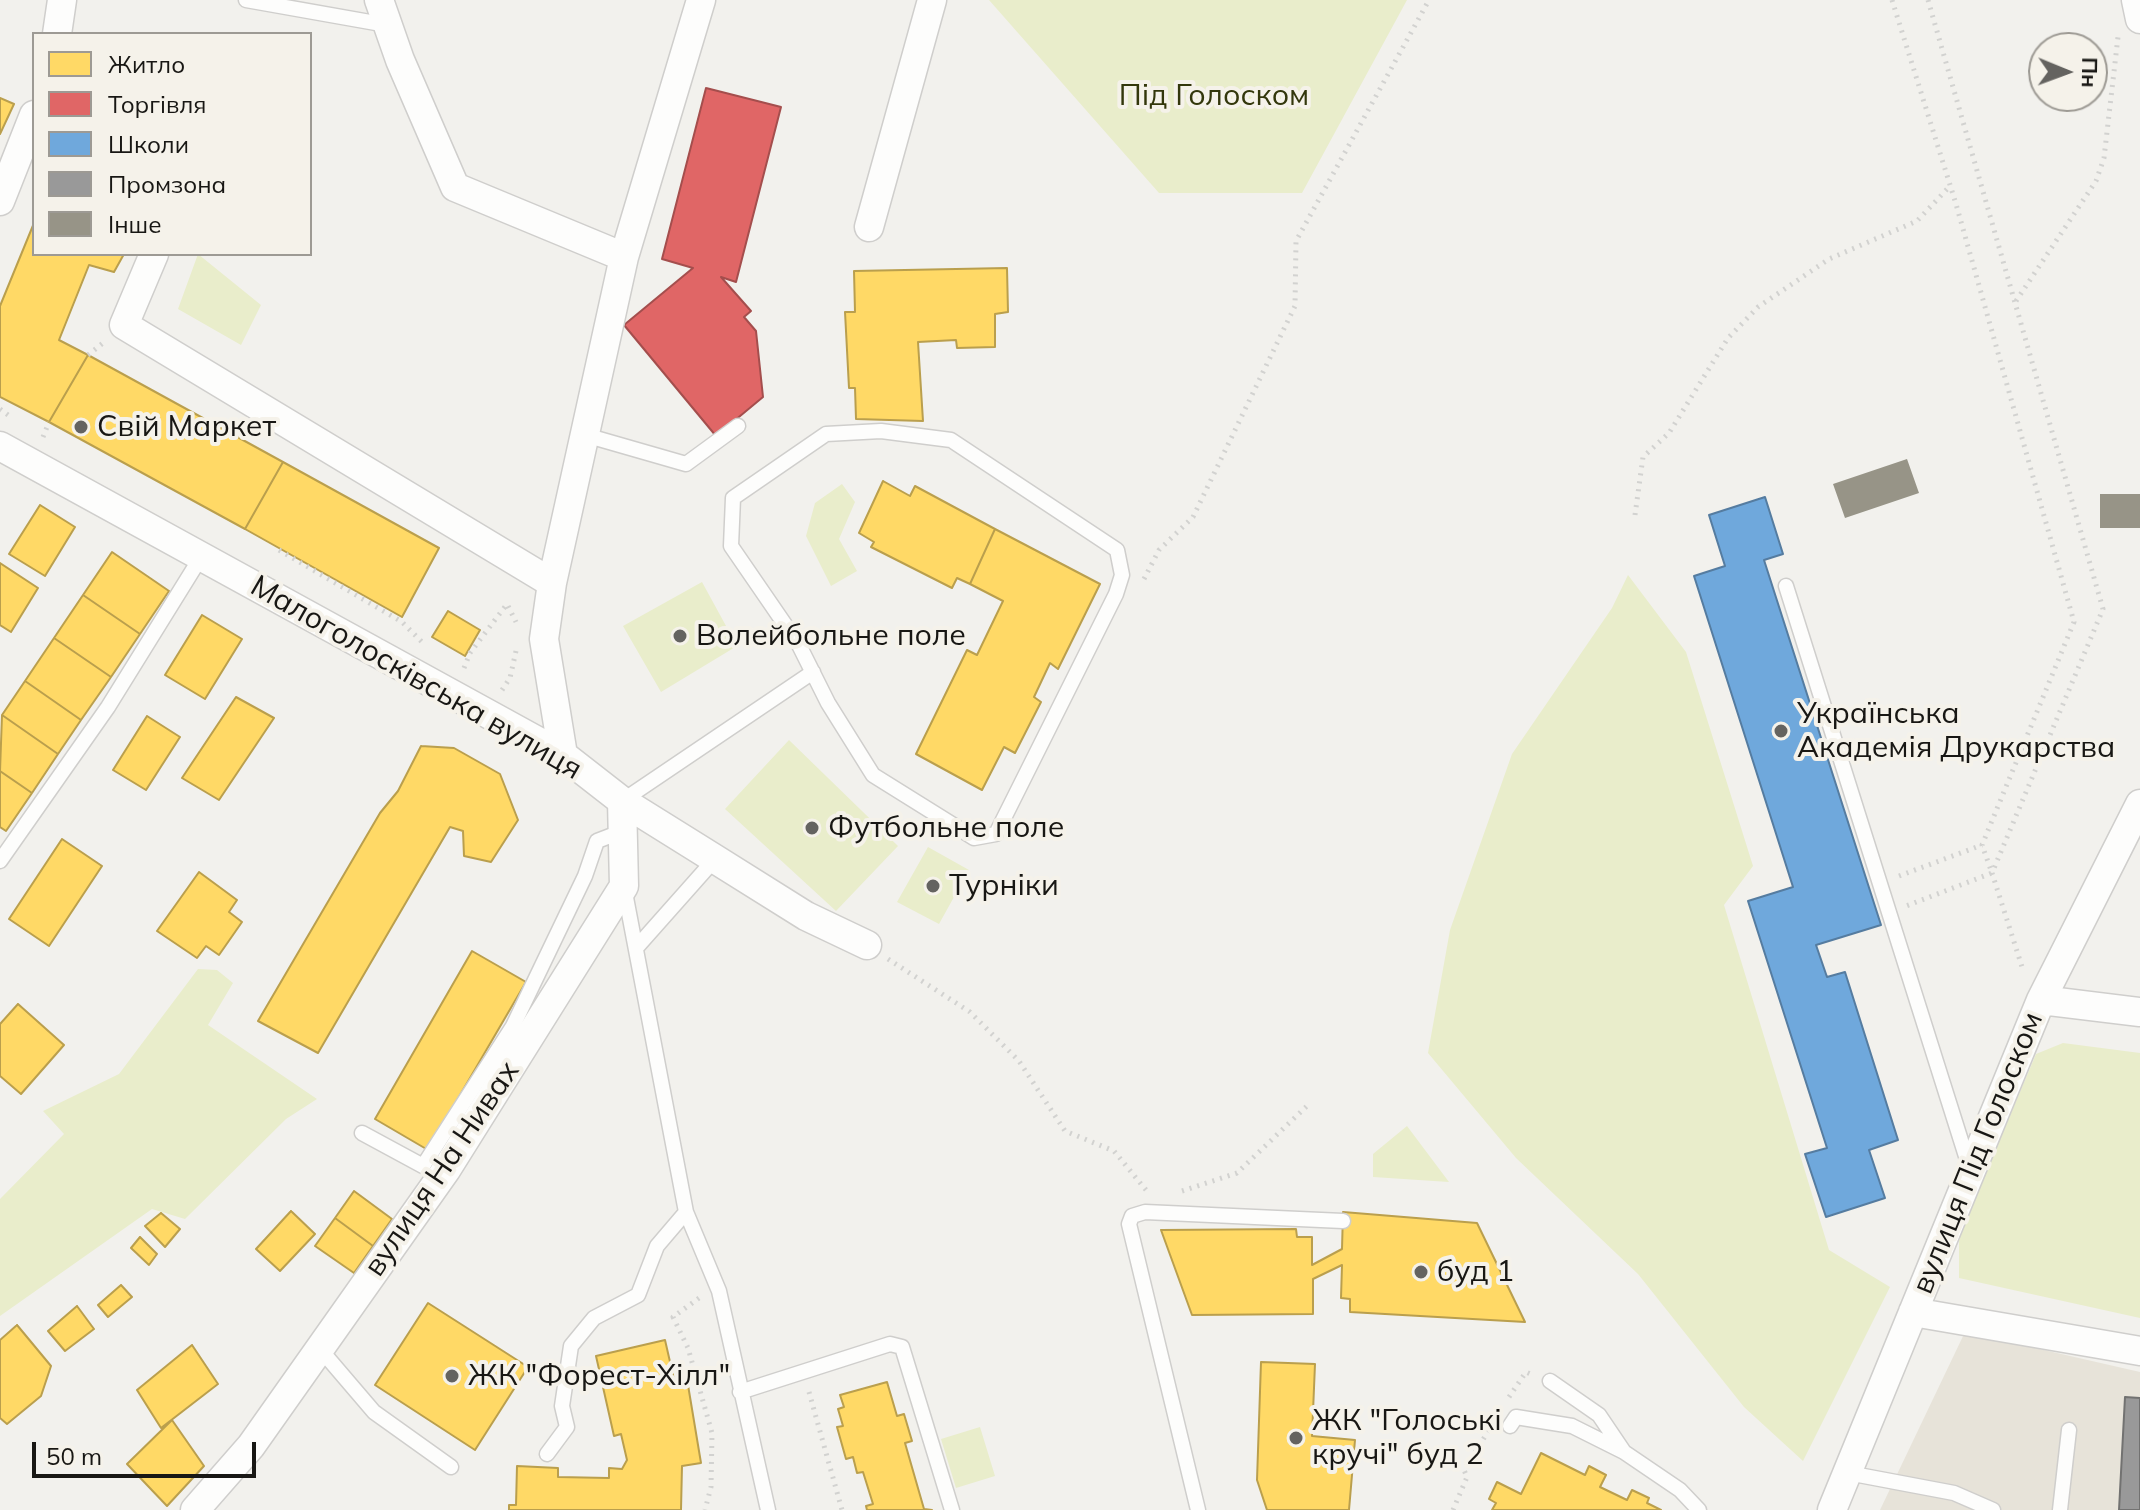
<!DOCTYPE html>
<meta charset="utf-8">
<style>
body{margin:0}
#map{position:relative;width:2140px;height:1510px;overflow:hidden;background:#f2f1ed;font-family:Mulish,sans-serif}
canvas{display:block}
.legend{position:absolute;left:32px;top:32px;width:280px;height:224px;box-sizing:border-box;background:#f5f2ea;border:2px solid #9d9a94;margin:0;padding:10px 14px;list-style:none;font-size:24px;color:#181714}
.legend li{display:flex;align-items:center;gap:16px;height:40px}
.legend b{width:40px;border:2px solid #9d9a94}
.north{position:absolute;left:2028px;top:32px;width:80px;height:80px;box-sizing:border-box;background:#f5f2ea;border:2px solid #9d9a94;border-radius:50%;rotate:91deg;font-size:22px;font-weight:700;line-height:32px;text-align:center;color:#181714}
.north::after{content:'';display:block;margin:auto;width:28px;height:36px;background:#646360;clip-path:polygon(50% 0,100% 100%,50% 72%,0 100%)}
.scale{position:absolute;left:32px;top:1442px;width:224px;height:36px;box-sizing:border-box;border:4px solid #181714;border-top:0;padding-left:10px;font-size:24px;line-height:28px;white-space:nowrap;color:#181714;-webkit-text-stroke:6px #f5f2ea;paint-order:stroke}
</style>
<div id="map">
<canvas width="2140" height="1510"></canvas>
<ul class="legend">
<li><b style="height:22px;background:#ffd966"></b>Житло</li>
<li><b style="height:22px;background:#e06666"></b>Торгівля</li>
<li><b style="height:22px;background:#6fa8dc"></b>Школи</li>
<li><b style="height:22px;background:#999"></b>Промзона</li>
<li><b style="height:22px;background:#979487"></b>Інше</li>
</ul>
<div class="north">Пн</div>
<div class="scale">50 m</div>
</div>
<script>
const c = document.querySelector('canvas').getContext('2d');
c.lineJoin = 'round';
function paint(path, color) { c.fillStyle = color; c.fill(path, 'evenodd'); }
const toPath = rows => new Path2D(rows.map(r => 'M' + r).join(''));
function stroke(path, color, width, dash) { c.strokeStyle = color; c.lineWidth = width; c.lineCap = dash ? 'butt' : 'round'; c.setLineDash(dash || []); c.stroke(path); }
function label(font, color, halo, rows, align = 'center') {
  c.font = font + ' Mulish,sans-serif'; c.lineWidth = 8; c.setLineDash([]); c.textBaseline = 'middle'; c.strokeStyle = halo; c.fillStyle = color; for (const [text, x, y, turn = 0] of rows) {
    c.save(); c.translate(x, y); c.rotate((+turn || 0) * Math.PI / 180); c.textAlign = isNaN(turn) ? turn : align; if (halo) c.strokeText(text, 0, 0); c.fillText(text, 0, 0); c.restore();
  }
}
const built = toPath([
 [1965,1332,2140,1372,2140,1510,1880,1510]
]);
const green = toPath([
 [989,0,1407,0,1302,193,1159,193],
 [198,254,261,305,241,345,178,309],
 [842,484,855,502,839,539,857,571,831,586,806,536,815,503],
 [1628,575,1686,652,1753,866,1724,905,1829,1250,1890,1287,1803,1461,1744,1407,1638,1274,1516,1158,1428,1053,1450,930,1512,754,1612,608],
 [702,582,737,646,661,692,623,626],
 [789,740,898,846,836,911,725,809],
 [928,847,969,870,939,924,897,902],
 [198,969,217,970,233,983,208,1025,317,1099,286,1119,185,1219,152,1209,0,1316,0,1199,64,1134,43,1111,119,1074],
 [2063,1043,2140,1053,2140,1318,1959,1278,1959,1236,2036,1054],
 [1407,1126,1449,1182,1373,1177,1373,1154],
 [980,1427,995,1476,956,1488,941,1439]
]);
const homes = toPath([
 [0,98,14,104,0,134,0,98],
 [34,223,34,254,124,254,114,272,89,265,59,340,88,355,49,422,0,397,0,306,34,223],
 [1007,268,1008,312,995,314,995,347,957,348,956,340,918,342,923,421,856,419,855,388,849,388,845,312,855,312,854,271,1007,268],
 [88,355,283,462,245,529,49,422,88,355],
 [283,462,439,548,402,617,245,529,283,462],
 [883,481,910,496,915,486,995,529,970,584,957,578,952,588,871,547,874,542,859,533,883,481],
 [40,505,75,527,45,576,9,554,40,505],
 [995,529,1100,584,1058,669,1050,663,1034,697,1041,702,1015,753,1004,747,982,790,916,754,967,650,977,655,1003,601,970,584,995,529],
 [112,552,169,591,140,634,83,595,112,552],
 [0,563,38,588,11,632,0,625,0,563],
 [83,595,140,634,111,677,54,638,83,595],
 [448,611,480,630,465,656,432,637,448,611],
 [202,615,242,639,205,699,165,675,202,615],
 [54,638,111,677,81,720,25,681,54,638],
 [25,681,81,720,58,754,2,715,25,681],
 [236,697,274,718,219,800,182,778,236,697],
 [2,715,58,754,32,793,0,771,2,715],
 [147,716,180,737,146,790,113,770,147,716],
 [421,746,454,748,500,774,518,820,491,862,464,856,463,831,450,827,318,1053,258,1021,380,813,398,791,421,746],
 [0,771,32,793,6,831,0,827,0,771],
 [62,839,102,866,49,946,9,919,62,839],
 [199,872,237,900,229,912,242,922,219,955,206,946,197,958,157,931,199,872],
 [472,951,526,982,428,1150,375,1119,472,951],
 [18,1004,64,1045,21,1094,0,1076,0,1024,18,1004],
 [354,1191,392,1219,373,1246,335,1218,354,1191],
 [291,1211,315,1234,280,1271,256,1249,291,1211],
 [1343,1212,1477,1223,1525,1322,1350,1312,1350,1299,1341,1298,1342,1265,1313,1279,1313,1314,1192,1315,1161,1230,1296,1229,1297,1237,1312,1237,1312,1265,1342,1249,1343,1212],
 [161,1213,180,1229,165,1247,145,1226,161,1213],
 [335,1218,373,1246,354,1273,315,1246,335,1218],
 [140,1237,157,1254,149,1265,131,1248,140,1237],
 [121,1285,132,1297,108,1317,98,1305,121,1285],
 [428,1303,528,1367,475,1450,375,1385,428,1303],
 [77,1306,94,1329,65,1351,48,1331,77,1306],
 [17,1325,51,1366,41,1396,7,1424,0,1418,0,1340,17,1325],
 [665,1340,676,1388,688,1385,701,1463,682,1466,681,1510,509,1510,509,1505,516,1505,517,1466,558,1468,558,1477,609,1478,609,1468,622,1469,627,1460,621,1434,614,1436,596,1356,665,1340],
 [192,1345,218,1384,161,1428,137,1390,192,1345],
 [1261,1362,1315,1364,1312,1436,1355,1440,1349,1510,1267,1510,1257,1480,1261,1362],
 [887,1382,897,1416,904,1414,912,1441,905,1443,924,1509,932,1510,867,1510,866,1506,873,1504,863,1472,857,1473,853,1457,846,1459,837,1427,843,1426,838,1409,844,1407,840,1395,887,1382],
 [172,1420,204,1466,167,1506,127,1464,172,1420],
 [1541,1453,1585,1475,1589,1466,1606,1475,1600,1487,1627,1500,1632,1490,1649,1498,1647,1503,1661,1510,1492,1510,1496,1503,1489,1499,1497,1482,1521,1494,1541,1453]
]);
const shops = toPath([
 [706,88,781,107,736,282,721,277,751,311,744,317,756,331,763,397,716,436,624,325,693,268,662,259,706,88]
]);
const schools = toPath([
 [1765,497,1783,554,1764,560,1881,925,1816,945,1827,977,1845,972,1898,1140,1869,1150,1885,1198,1826,1217,1805,1154,1827,1148,1748,901,1793,887,1694,576,1725,566,1709,515,1765,497]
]);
const industry = toPath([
 [2125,1397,2140,1398,2140,1510,2119,1510,2125,1397]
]);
const building = toPath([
 [1907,459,1919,493,1845,518,1833,484],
 [2100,494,2140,494,2140,528,2100,528]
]);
const path = toPath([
 [1892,0,1956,204,2074,622,1982,845,1992,873,1906,906],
 [1928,0,2103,609,1992,873,2023,970],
 [2016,301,2096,181,2104,158,2118,37],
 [88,355,103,343],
 [0,409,12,418],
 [43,437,49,422],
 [1635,515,1643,457,1669,433,1728,338,1758,307,1829,259,1917,221,1950,186],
 [279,550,402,622,424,644],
 [1144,579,1159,550,1193,517,1295,306,1296,241,1429,0],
 [464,668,470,653,507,604,516,622],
 [502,690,510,678,516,651],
 [1899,876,1982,845],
 [888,959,970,1012,1019,1061,1065,1131,1114,1151,1146,1190],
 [1182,1191,1237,1173,1309,1104],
 [699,1298,673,1317,688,1348,712,1433,711,1487,705,1510],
 [809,1392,842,1510],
 [1509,1397,1526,1372,1533,1375],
 [1453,1510,1467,1477,1464,1470,1489,1430]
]);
const service = toPath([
 [246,0,387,25],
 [881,431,951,440,1117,550,1122,575,1116,594,996,834,974,838,873,775,828,703,799,645,731,546,733,498,826,434,881,431],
 [585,435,686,464,738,426],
 [1786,586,1970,1169],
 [622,801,813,672],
 [0,861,108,707,201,557],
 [624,887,686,1212,719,1291,768,1510],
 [636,948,715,859],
 [362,1133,423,1166,513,1026,585,876,597,841,623,831],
 [321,1350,374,1412,451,1467],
 [1550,1381,1599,1415,1624,1452],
 [740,1392,890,1344,902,1347,952,1510],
 [1510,1426,1516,1417,1572,1426,1624,1452,1680,1490,1699,1510],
 [547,1454,567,1427,562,1406,571,1346,594,1318,638,1295,657,1246,686,1212],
 [1848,1473,1954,1493,1993,1510],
 [1198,1510,1129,1224,1132,1216,1145,1212,1343,1221],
 [2060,1510,2069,1430]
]);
const minor = toPath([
 [379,0,400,60,455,187,624,257],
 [2136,0,2140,19],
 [57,34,62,0],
 [0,201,34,115],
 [869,227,932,0],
 [154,254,124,325,552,583],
 [0,446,563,755,622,801,715,859,806,916,867,945],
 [563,755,544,639,552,583,624,257,701,0],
 [2041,1000,2140,1012],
 [1913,1312,2140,1351],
 [195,1510,251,1446,446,1170,624,886,622,801],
 [1832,1510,2041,1000,2140,804]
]);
const markers = [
 [81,427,8,"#646360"],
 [680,636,8,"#646360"],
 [1781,731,8,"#646360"],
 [812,828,8,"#646360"],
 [933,886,8,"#646360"],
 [1421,1272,8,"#646360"],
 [452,1376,8,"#646360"],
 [1296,1438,8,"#646360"]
];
const parkNames = [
 ["Під Голоском",1214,96]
];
const poiNames = [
 ["Свій Маркет",97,427],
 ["Волейбольне поле",696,636],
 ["Українська",1797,714],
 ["Академія Друкарства",1797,748],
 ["Футбольне поле",828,828],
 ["Турніки",949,886],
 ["буд 1",1437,1272],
 ["ЖК \"Форест-Хілл\"",468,1376],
 ["ЖК \"Голоські",1312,1421],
 ["кручі\" буд 2",1312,1455]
];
const streetNames = [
 ["Малоголосківська вулиця",416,678,30],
 ["вулиця Під Голоском",1978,1153,-68],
 ["вулиця На Нивах",442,1169,-56]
];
paint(built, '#e7e3d9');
paint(green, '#e9edcb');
paint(homes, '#ffd966');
stroke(homes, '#ba9f4d', 2);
paint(shops, '#e06666');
stroke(shops, '#a44e4d', 2);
paint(schools, '#6fa8dc');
stroke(schools, '#557ca0', 2);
paint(industry, '#999');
stroke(industry, '#727271', 2);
paint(building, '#979487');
stroke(service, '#cfcecc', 17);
stroke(minor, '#cfcecc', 31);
stroke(path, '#d2d2d0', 5, [2, 6]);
stroke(service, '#fdfdfc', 14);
stroke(minor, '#fdfdfc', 28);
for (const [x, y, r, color] of markers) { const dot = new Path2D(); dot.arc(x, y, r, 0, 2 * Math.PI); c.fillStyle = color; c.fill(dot); stroke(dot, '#f5f2ea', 3); }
label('30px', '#33370c', '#f5f2ea', parkNames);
label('30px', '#181714', '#f5f2ea', poiNames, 'left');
label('30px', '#181714', '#f5f2ea', streetNames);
</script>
